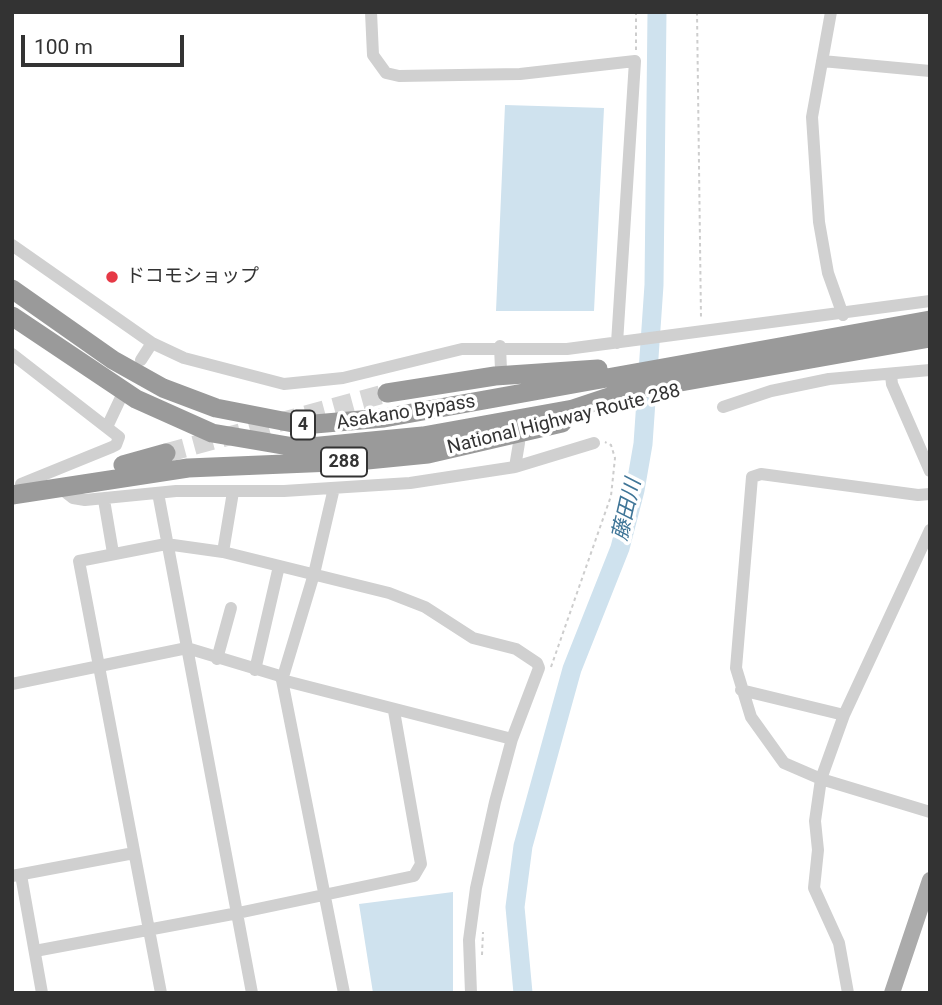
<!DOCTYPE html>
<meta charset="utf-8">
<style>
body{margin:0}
#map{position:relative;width:942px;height:1005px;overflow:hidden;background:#fff;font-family:Roboto,sans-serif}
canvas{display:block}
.frame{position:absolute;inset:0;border:14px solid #333;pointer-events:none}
.scale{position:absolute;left:21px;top:35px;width:163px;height:32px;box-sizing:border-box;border:4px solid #333;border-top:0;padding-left:9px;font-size:21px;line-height:24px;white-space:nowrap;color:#333;-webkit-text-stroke:5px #fff;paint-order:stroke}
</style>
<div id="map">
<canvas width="942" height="1005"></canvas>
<div class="frame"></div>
<div class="scale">100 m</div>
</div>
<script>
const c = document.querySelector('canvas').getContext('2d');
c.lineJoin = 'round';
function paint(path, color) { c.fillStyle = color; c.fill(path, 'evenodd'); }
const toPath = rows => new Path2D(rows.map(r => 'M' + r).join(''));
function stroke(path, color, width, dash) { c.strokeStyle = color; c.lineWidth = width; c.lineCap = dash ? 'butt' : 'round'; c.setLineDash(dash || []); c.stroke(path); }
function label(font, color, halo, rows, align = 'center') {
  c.font = font + ' Roboto,"Noto Sans JP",sans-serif'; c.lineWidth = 7; c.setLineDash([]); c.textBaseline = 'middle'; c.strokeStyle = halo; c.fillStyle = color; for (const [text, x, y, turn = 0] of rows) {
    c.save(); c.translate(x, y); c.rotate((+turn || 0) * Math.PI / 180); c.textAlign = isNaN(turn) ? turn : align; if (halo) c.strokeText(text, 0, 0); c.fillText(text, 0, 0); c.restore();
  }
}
const water = toPath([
 [505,105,604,108,594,311,496,311],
 [453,892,453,993,373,993,359,904]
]);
const river = toPath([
 [523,993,515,907,523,846,572,669,620,548,635,490,643,444,654,285,657,12]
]);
const highwayTunnel = toPath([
 [166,453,387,393]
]);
const path = toPath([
 [697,12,701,319],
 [636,50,636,12],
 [551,667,611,496,615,458,611,445,605,442],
 [482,955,483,932]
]);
const minor = toPath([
 [371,12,373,55,386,73,399,76,520,74,635,61,617,343],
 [831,12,812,117,819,222,828,273,843,315],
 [822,61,930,71],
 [12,245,152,343,184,358,284,384,343,378,462,349,567,349,930,301],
 [500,346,501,370],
 [12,354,119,437,116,445,112,447,21,484],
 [141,360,152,343],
 [891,375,892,384,930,471],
 [723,407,771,391,829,379,930,370],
 [107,427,123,393],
 [515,467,519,443],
 [59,487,73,498,85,500,176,491,284,491,410,483,515,467,594,443],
 [334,488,314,574,282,680,344,993],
 [158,493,252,993],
 [930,494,918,495,761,474,752,477,736,668,751,717,784,763,821,779,930,812],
 [104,500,113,553],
 [223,552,233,492],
 [217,659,231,608],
 [255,670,279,566],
 [12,684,187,648,280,676,282,680,512,739],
 [741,690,844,715],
 [21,875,42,993],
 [12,876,134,853],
 [35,951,238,913,414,876,421,864,394,711],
 [161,993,79,561,166,544,223,552,389,593,425,607,473,638,516,649,537,663,539,668,512,739,495,802,476,888,469,940,471,993],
 [848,993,839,943,814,888,818,850,815,821,821,779,844,715,930,530]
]);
const major = toPath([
 [892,993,930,880]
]);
const highway = toPath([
 [12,289,113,360,163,388,216,408,303,425,384,418,930,320],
 [12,316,136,399,212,433,300,448,423,436,573,409,624,392,930,338],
 [387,393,495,376,598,369],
 [123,465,166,453],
 [12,495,188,468,357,461,428,454,562,423]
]);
const markers = [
 [112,277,7,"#e63946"]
];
const shields = [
 [303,425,24],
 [344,462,46]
];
const shieldNames = [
 ["4",303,425],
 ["288",344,462]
];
const poiNames = [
 ["ドコモショップ",126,277]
];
const streetNames = [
 ["Asakano Bypass",406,413,-9],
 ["National Highway Route 288",564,420,-14]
];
const waterNames = [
 ["藤田川",628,510,-77]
];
paint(water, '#cfe2ee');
stroke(river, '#cfe2ee', 19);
stroke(highwayTunnel, '#d6d6d6', 19, [19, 10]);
stroke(path, '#cdcdcd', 2, [3.5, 3.5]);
stroke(minor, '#d0d0d0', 12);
stroke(major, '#ababab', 16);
stroke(highway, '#9a9a9a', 19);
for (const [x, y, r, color] of markers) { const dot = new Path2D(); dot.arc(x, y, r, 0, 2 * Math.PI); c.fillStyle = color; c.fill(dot); stroke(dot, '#fff', 2.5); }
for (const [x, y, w] of shields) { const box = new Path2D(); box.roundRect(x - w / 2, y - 14.5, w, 29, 5); c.fillStyle = '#fff'; c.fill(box); stroke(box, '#333', 2); }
label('bold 18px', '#333', null, shieldNames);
label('19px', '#333', '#fff', poiNames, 'left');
label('19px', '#333', '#fff', streetNames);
label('italic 21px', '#3f7597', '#fff', waterNames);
</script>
